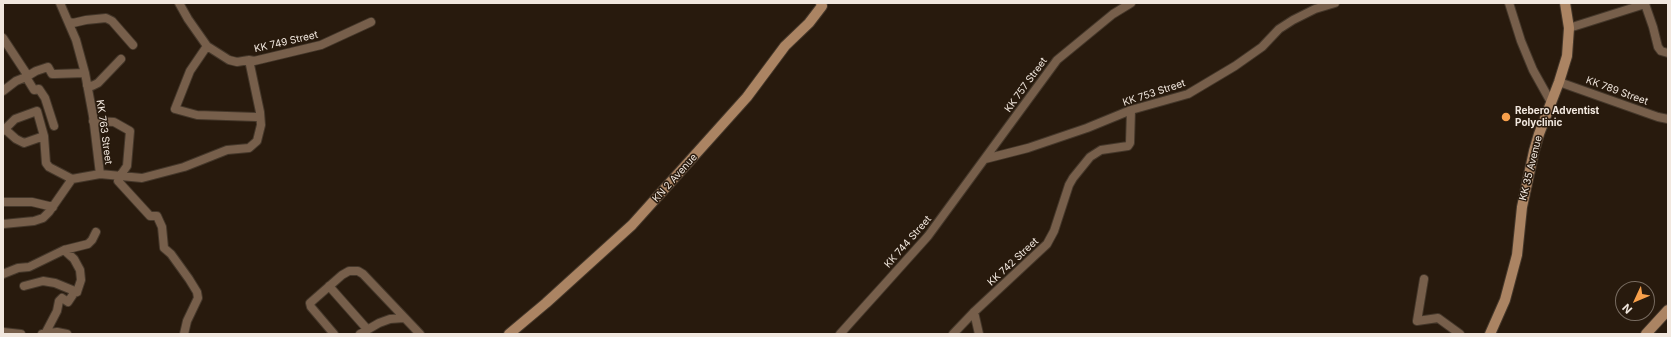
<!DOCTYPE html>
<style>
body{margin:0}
#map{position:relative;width:1671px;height:337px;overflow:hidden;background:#281a0d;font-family:Inter,sans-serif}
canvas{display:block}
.frame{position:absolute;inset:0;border:4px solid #f1e7de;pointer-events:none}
.north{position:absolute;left:1615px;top:281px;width:40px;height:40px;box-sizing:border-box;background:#281a0d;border:1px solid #786c61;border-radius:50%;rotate:226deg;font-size:11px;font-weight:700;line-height:16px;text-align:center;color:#f1e7de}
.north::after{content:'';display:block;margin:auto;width:14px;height:18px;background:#f8a04b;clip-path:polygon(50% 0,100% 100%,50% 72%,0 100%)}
</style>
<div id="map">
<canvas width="1671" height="337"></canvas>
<div class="frame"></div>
<div class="north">N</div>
</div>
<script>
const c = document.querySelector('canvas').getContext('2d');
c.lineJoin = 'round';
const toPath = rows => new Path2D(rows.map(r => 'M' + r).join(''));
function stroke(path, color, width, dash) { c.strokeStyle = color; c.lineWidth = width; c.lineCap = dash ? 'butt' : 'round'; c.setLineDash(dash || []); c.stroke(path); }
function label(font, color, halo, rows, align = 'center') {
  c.font = font + ' Inter,sans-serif'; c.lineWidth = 3; c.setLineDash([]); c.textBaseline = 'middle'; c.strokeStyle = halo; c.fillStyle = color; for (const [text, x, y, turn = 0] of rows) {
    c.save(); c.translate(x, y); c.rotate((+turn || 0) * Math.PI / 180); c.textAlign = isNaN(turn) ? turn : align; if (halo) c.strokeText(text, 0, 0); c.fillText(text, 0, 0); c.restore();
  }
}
const street = toPath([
 [179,3,188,19,207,46,229,60,237,62,249,60,254,61,321,45,371,22],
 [1509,3,1521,41,1533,70,1552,104],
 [69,22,73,23,86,20,106,18,112,21,133,45],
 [1569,28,1645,4,1653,27,1658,47,1661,51,1668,53],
 [3,38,28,76],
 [207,46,190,71,175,109,197,115,256,117],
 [26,77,34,90,39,89,45,98,54,126],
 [1559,82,1658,117,1668,119],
 [87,85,92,86,98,83,121,59],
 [3,91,16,81,26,77,36,71,48,67,52,74,55,74,85,73],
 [93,121,114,122,130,131,127,166,120,176,118,181,150,216,157,216,162,227,164,248,171,254,189,279,197,292,198,298,187,321,184,334],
 [5,129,15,119,37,111,44,136,46,163,49,167,72,179],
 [3,130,7,131,16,139,24,143,44,136],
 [985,159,1028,148,1087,128,1131,110,1188,94,1235,66,1262,47,1279,29,1293,20,1315,9,1335,3],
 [100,174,142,178,184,167,227,150,249,148,257,141,261,125,260,112,249,60],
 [3,202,32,202,53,207],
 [3,224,34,221,43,218,49,212,72,179,100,174,93,116,85,73,76,40,60,3],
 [3,274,18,268,29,267,64,250,88,244,92,240,96,232],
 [1424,279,1417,321,1438,318,1460,334],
 [24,286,43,281,55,283,77,292,81,280,80,270,74,259,64,250],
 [329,286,367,329],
 [974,312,979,334],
 [3,332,21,334],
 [46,332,57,311,59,301,62,298,68,302,74,293,77,292],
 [42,334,57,332,67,334],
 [334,334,311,307,310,303,342,275,349,271,358,271,363,274,420,334],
 [360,334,379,323,390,319,404,318],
 [840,334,928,236,1057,60,1113,14,1131,3],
 [953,334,974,312,1047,244,1054,231,1069,185,1073,178,1090,157,1101,150,1128,146,1130,143,1131,110]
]);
const secondary = toPath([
 [509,334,546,303,632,225,747,97,785,46,809,23,822,6,821,3],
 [1490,334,1505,300,1517,255,1522,207,1534,151,1539,134,1559,82,1567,56,1569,28,1565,3],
 [1646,334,1668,310]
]);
const markers = [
 [1506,117,5,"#f8a04b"]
];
const streetNames = [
 ["KK 749 Street",286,42,-13],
 ["KK 757 Street",1026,85,-54],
 ["KK 789 Street",1617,91,20],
 ["KK 753 Street",1154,93,-18],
 ["KK 763 Street",104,132,82],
 ["KK 35 Avenue",1531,168,-76],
 ["KN 2 Avenue",675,178,-48],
 ["KK 744 Street",908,242,-49],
 ["KK 742 Street",1013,262,-43]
];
const poiNames = [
 ["Rebero Adventist",1515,111],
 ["Polyclinic",1515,123]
];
stroke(street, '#44372a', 10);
stroke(secondary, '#44372a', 12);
stroke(street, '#775f4b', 8);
stroke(secondary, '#ab8463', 10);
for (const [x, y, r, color] of markers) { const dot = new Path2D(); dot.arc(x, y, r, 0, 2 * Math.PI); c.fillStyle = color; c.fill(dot); stroke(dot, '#281a0d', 1.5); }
label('10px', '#f1e7de', '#281a0d', streetNames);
label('bold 10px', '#f1e7de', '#281a0d', poiNames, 'left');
</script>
